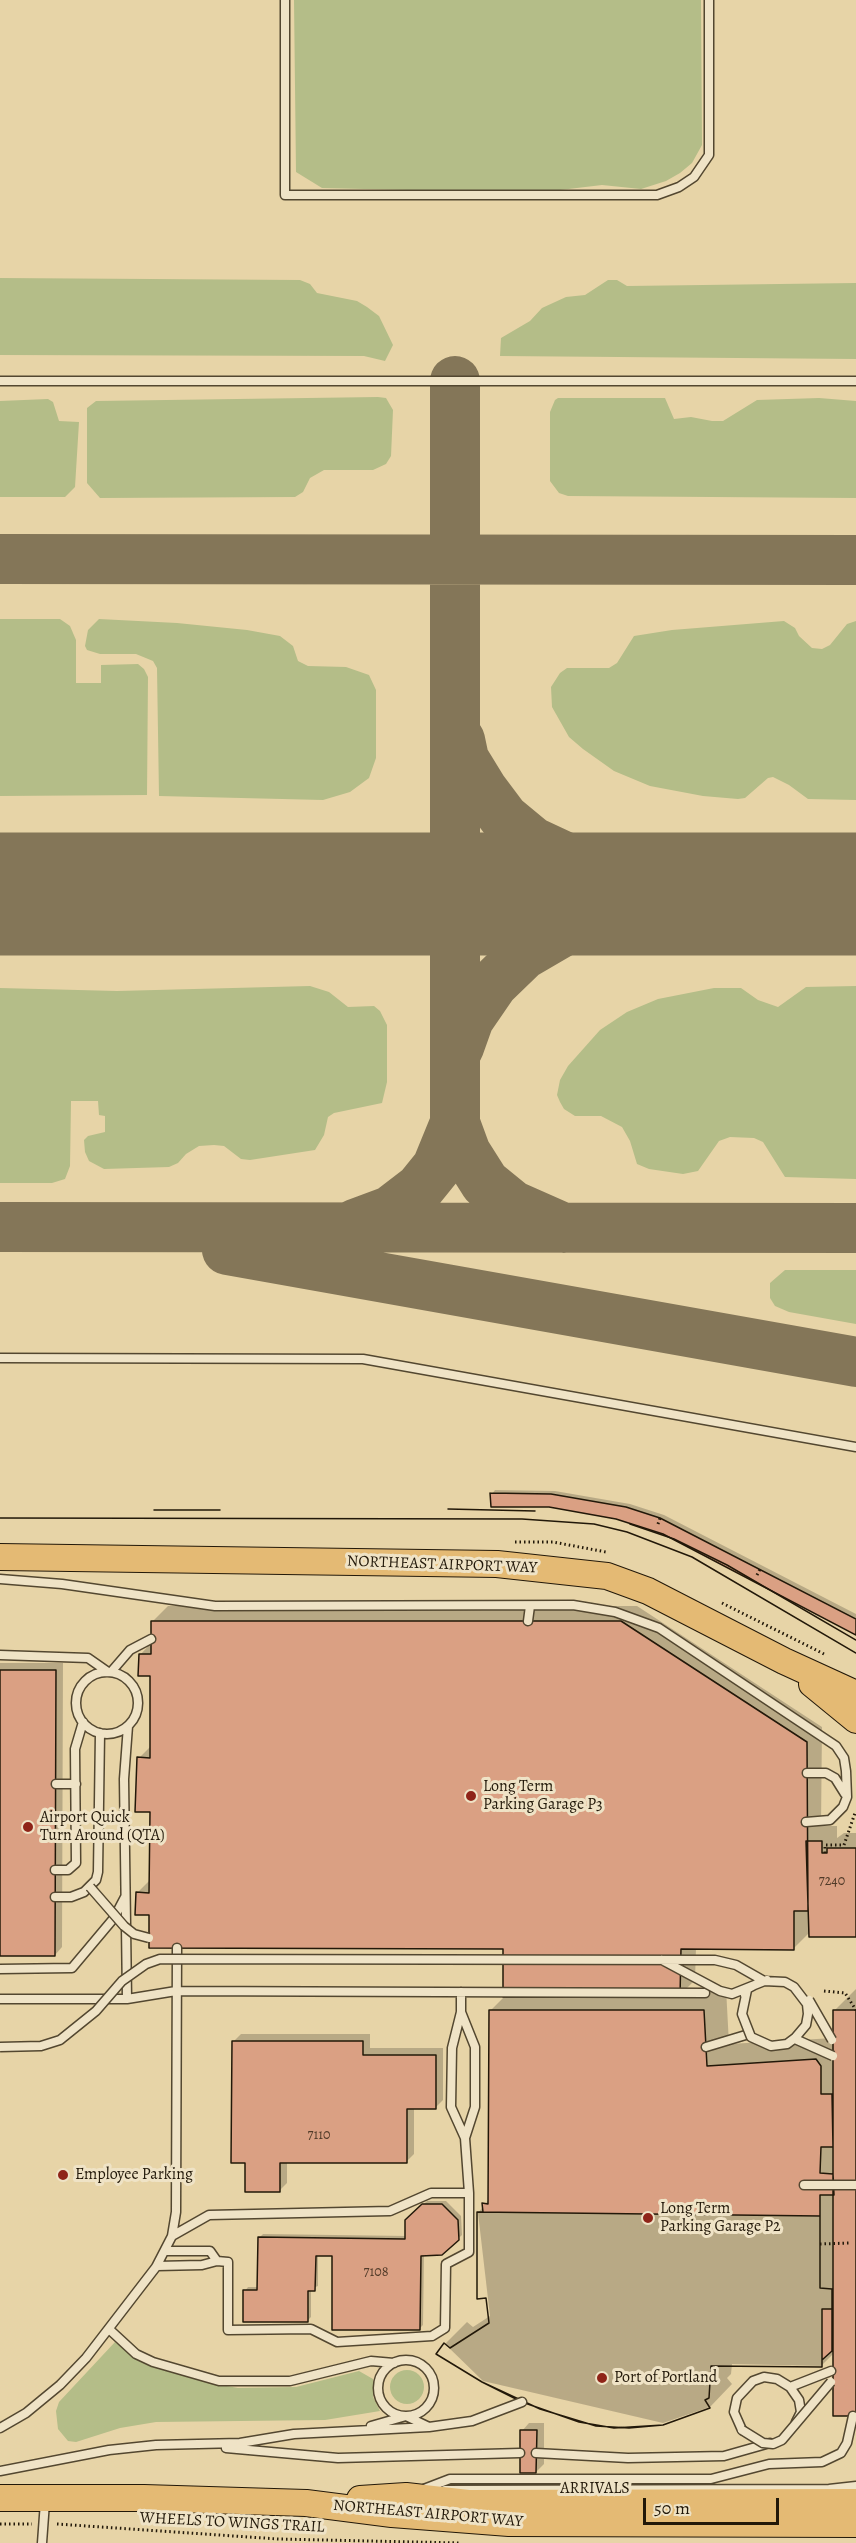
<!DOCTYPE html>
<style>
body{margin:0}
#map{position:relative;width:856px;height:2543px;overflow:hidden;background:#e7d4a7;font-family:Alegreya,serif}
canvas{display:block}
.scale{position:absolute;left:643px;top:2498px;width:136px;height:27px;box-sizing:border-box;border:3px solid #221809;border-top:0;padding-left:8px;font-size:18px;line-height:21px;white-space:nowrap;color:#221809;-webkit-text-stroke:4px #efe3c6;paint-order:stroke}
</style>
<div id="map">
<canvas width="856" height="2543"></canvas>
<div class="scale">50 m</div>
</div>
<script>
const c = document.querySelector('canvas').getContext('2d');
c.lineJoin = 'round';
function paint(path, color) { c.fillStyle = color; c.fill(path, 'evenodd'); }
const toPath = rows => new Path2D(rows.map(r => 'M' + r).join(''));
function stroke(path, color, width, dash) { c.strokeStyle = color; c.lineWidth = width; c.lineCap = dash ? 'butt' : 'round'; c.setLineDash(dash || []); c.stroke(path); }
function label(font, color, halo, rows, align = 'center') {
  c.font = font + ' Alegreya,serif'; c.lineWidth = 6; c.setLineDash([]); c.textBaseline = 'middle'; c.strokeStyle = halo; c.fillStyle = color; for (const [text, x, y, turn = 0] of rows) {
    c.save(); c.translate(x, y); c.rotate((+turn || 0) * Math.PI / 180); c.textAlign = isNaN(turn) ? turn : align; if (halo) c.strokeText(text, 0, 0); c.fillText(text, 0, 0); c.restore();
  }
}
const green = toPath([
 [294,0,701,0,702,145,692,163,680,173,666,181,641,189,602,185,535,193,322,188,296,172],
 [0,278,300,280,310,284,317,293,357,301,367,307,379,316,393,345,385,361,364,356,0,355],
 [608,280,617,280,627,286,856,283,856,359,500,356,501,338,530,321,542,308,566,297,585,295],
 [378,397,386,398,393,410,391,456,386,464,373,470,324,470,310,478,303,492,295,497,100,498,87,483,87,408,96,401],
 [558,398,665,398,674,419,691,417,712,421,723,421,757,400,819,398,856,401,856,498,568,496,559,493,550,481,550,412,555,400],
 [48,399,53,402,59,421,79,422,75,487,65,497,0,497,0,401],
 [0,619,60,619,70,626,76,640,76,683,101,683,101,665,138,664,144,669,148,677,147,795,0,796],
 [99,619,177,623,247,630,280,636,293,646,298,661,308,666,346,667,369,675,376,690,376,758,369,778,350,792,323,800,159,796,157,668,153,661,136,654,100,654,87,650,85,646,88,630],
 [784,621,795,628,799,636,812,648,822,649,830,645,847,624,856,621,856,800,808,799,789,785,773,777,768,778,745,798,738,799,703,796,650,786,614,771,583,749,569,737,552,707,551,687,560,673,567,668,609,668,617,663,634,636,672,630],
 [310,986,329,992,348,1007,374,1006,380,1011,387,1025,387,1082,382,1103,334,1113,328,1117,324,1135,315,1150,250,1160,241,1159,224,1146,214,1145,199,1146,186,1154,178,1163,169,1167,104,1169,89,1161,85,1152,84,1140,88,1136,105,1132,105,1116,99,1115,98,1101,71,1101,70,1166,65,1179,52,1183,0,1183,0,988,117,991],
 [856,986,856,1179,785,1177,763,1142,754,1138,730,1137,719,1141,698,1171,683,1174,649,1169,637,1164,630,1141,622,1127,601,1116,575,1116,564,1109,560,1102,557,1095,560,1080,568,1066,600,1030,627,1012,658,999,714,988,741,988,758,1000,778,1007,806,987],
 [785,1270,856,1270,856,1324,789,1312,775,1306,770,1298,770,1283],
 [115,2342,139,2359,210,2383,238,2388,296,2387,359,2371,373,2379,373,2397,380,2411,325,2420,156,2422,120,2428,76,2442,68,2441,58,2429,56,2411,59,2402],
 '390 2387a17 17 0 1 1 34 0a17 17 0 1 1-34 0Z'
]);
const shadow = toPath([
 [495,1490,555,1491,630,1504,664,1515,856,1614,856,1634,663,1532,616,1518,492,1494],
 [168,1606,637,1606,822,1727,821,1826,837,1826,837,1838,844,1833,856,1833,856,1935,810,1932,794,1948,696,1948,695,1980,687,1988,726,1988,729,2044,834,2038,834,2011,856,1989,856,2414,833,2354,821,2366,732,2364,731,2374,727,2378,732,2384,710,2407,663,2423,483,2381,445,2344,467,2322,473,2327,490,2316,478,2213,490,2198,490,2011,505,1996,505,1948,151,1914,137,1893,151,1879,151,1811,139,1758,152,1745,152,1675,140,1655,152,1642,152,1622],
 [0,1663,63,1663,62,1947,55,1955,0,1955],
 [241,2034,370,2034,370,2048,443,2048,443,2100,435,2108,414,2108,414,2154,406,2162,287,2161,287,2183,279,2191,246,2161,233,2042],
 [427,2201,446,2201,461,2216,462,2235,442,2254,424,2255,423,2325,420,2328,333,2254,318,2254,318,2286,311,2289,311,2317,307,2321,245,2291,248,2287,259,2287,259,2238,263,2234,407,2236,407,2221],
 [529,2423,544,2423,544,2464,536,2472,522,2431]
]);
const taxiway = toPath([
 [455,381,455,1123,466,1153,485,1183,512,1205,564,1228],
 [0,559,856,560],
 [459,1047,469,1019,493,984,523,955,571,927,624,910,711,894,629,878,578,863,533,842,504,818,483,790,464,759,460,740],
 [355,1224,390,1211,420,1188,437,1167,455,1123],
 [0,1227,856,1228],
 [227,1250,856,1362]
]);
const runway = toPath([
 [0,894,856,894]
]);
const building = toPath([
 [490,1493,551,1494,626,1507,660,1518,856,1619,856,1635,663,1534,616,1519,549,1507,491,1507,490,1493],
 [151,1621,621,1621,807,1742,808,1911,794,1911,794,1950,681,1949,680,1997,503,1997,503,1949,149,1948,149,1915,135,1915,136,1892,149,1893,150,1812,135,1812,137,1757,150,1758,150,1676,138,1676,139,1654,151,1654,151,1621],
 [0,1670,56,1670,55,1956,0,1956,0,1670],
 [806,1841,822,1841,822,1853,827,1853,827,1848,856,1848,856,1937,809,1937,806,1841],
 [489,2010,704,2010,707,2066,816,2059,821,2066,821,2094,832,2094,833,2147,821,2147,820,2173,833,2174,834,2195,820,2195,820,2288,832,2289,832,2309,822,2309,822,2367,711,2366,709,2398,705,2400,710,2408,663,2425,614,2428,579,2422,522,2402,482,2382,436,2354,444,2343,450,2348,489,2323,486,2298,477,2299,477,2212,483,2212,482,2203,488,2204,489,2010],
 [833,2010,856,2010,856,2416,833,2416,833,2010],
 [232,2041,363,2041,363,2055,436,2055,436,2109,407,2109,407,2163,280,2163,280,2192,245,2192,245,2163,231,2163,232,2041],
 [422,2204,442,2204,458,2220,459,2240,442,2255,421,2256,420,2330,332,2330,332,2256,316,2256,315,2291,308,2291,308,2322,243,2322,243,2290,257,2290,258,2237,405,2239,405,2220,422,2204],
 [477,2212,820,2216,820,2288,832,2289,832,2351,822,2360,822,2367,711,2366,709,2398,705,2400,710,2408,663,2425,629,2428,596,2426,540,2409,482,2382,436,2354,444,2343,450,2348,489,2323,486,2298,477,2299,477,2212],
 [520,2430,537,2430,536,2473,520,2473,520,2430]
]);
const path = toPath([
 [658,1524,660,1518],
 [515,1542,553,1542,606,1552],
 [757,1575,760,1569],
 [722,1603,826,1655],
 [825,1853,825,1845,844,1845,855,1813],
 [824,1991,845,1993,856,2010],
 [820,2244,849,2243],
 [0,2524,32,2524],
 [57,2524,278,2539,460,2543]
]);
const lane = toPath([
 [285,0,285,195,657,195,679,187,694,177,709,155,709,0],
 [0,381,856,381],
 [0,1358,363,1359,856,1447],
 [0,1579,62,1584,215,1606,573,1605,615,1612,659,1628,836,1746,844,1758,846,1771,847,1797,843,1807,830,1820,806,1822],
 [528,1621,530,1606],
 [0,1655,88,1658,108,1672],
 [111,1672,130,1650,151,1639],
 '76 1703a31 31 0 1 1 62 0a31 31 0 1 1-62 0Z',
 [807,1773,826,1773,835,1778,845,1794],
 [56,1784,76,1784],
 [55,1870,68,1870,76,1863,75,1749,83,1722],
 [55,1897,71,1897,84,1892,96,1880,98,1872,100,1733],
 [0,1969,72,1968,114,1918,125,1897],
 [461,1992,461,2012,452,2048,451,2107,465,2138,469,2193],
 [0,1999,127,1999,176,1991,705,1993],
 [127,1999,124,1779,128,1726],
 [461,2012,475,2047,475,2107,465,2138],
 [706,2047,749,2034],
 [804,2185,856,2185],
 [172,2236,209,2215,390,2211,431,2193,469,2193,469,2252,446,2264,445,2328,432,2336,337,2342,311,2329,228,2330,228,2262,217,2261],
 [157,2266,202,2265,217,2261,210,2251,166,2251],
 [110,2330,136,2354,153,2362,219,2381,290,2381,371,2361,394,2363],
 '378 2388a28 28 0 1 1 56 0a28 28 0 1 1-56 0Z',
 [790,2387,831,2371],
 [371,2426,406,2416,429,2427,472,2421,522,2402],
 [0,2428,26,2413,60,2385,86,2358,156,2267,172,2236,176,2212,177,1948],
 [742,2430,734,2412,737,2398,753,2381,764,2377,777,2379,790,2387,799,2400,801,2412,796,2422],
 [226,2448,338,2458,520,2453],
 [536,2453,628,2458,724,2456,770,2443],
 [0,2471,109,2450,156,2445,240,2443,294,2434,429,2427],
 [424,2489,450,2479,711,2479,769,2464,822,2462,841,2453,847,2443,853,2416],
 [445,2490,829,2489,856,2486],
 [42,2543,45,2502]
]);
const primary = toPath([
 [0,1557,497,1564,607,1576,648,1591,784,1661,856,1694],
 [812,1684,856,1720],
 [0,2498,144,2498,306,2503,392,2514,509,2523,856,2524],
 [360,2499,406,2496,468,2503,856,2502]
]);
const tram = toPath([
 [448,1509,535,1511],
 [154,1510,220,1510],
 [0,1518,522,1519,594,1524,627,1532,692,1557,856,1653],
 [630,1524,674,1539,727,1565,856,1640]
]);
const laneBridge = toPath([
 [90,1887,124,1926,134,1934,149,1938],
 [662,1960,720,1991,732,1994,767,1980],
 [745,1995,747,1989,762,1981,768,1981],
 [809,2000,832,2040],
 [795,2039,833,2056],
 [0,2047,41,2046,60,2040,96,2011,122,1981,146,1964,160,1959,715,1960,736,1965,764,1981,785,1982,794,1987,807,2004,808,2014,806,2025,795,2038,787,2044,771,2046,751,2037,742,2014,747,1990],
 [742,2430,763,2443,773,2444,782,2440,831,2382]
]);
const markers = [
 [471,1796,6,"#8f2418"],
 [28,1827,6,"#8f2418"],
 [63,2175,6,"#8f2418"],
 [648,2218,6,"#8f2418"],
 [602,2378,6,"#8f2418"]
];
const numberNames = [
 ["7240",832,1882],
 ["7110",319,2136],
 ["7108",376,2273]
];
const streetNames = [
 ["NORTHEAST AIRPORT WAY",442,1565,2],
 ["ARRIVALS",595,2489],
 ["NORTHEAST AIRPORT WAY",428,2514,5],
 ["WHEELS TO WINGS TRAIL",232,2523,3]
];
const poiNames = [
 ["Long Term",483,1787],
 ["Parking Garage P3",483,1805],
 ["Airport Quick",40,1818],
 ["Turn Around (QTA)",40,1836],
 ["Employee Parking",75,2175],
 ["Long Term",660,2209],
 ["Parking Garage P2",660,2227],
 ["Port of Portland",614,2378]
];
paint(green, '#b4bd88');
paint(shadow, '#0003');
stroke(taxiway, '#847658', 50);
stroke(runway, '#847658', 123);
paint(building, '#daa083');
stroke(building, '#221809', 1.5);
stroke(lane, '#534730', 11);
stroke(primary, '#221809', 28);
stroke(path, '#221809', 3, [1.5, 3]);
stroke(lane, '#efe3c6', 8);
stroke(primary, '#e4ba74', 26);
stroke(tram, '#221809', 1.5);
stroke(laneBridge, '#534730', 11, []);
stroke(laneBridge, '#efe3c6', 8);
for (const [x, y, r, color] of markers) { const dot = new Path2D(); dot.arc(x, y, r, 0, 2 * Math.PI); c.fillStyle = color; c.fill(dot); stroke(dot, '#efe3c6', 2); }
label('14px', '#503a28', null, numberNames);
label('16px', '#221809', '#efe3c6', streetNames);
label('16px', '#221809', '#efe3c6', poiNames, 'left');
</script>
